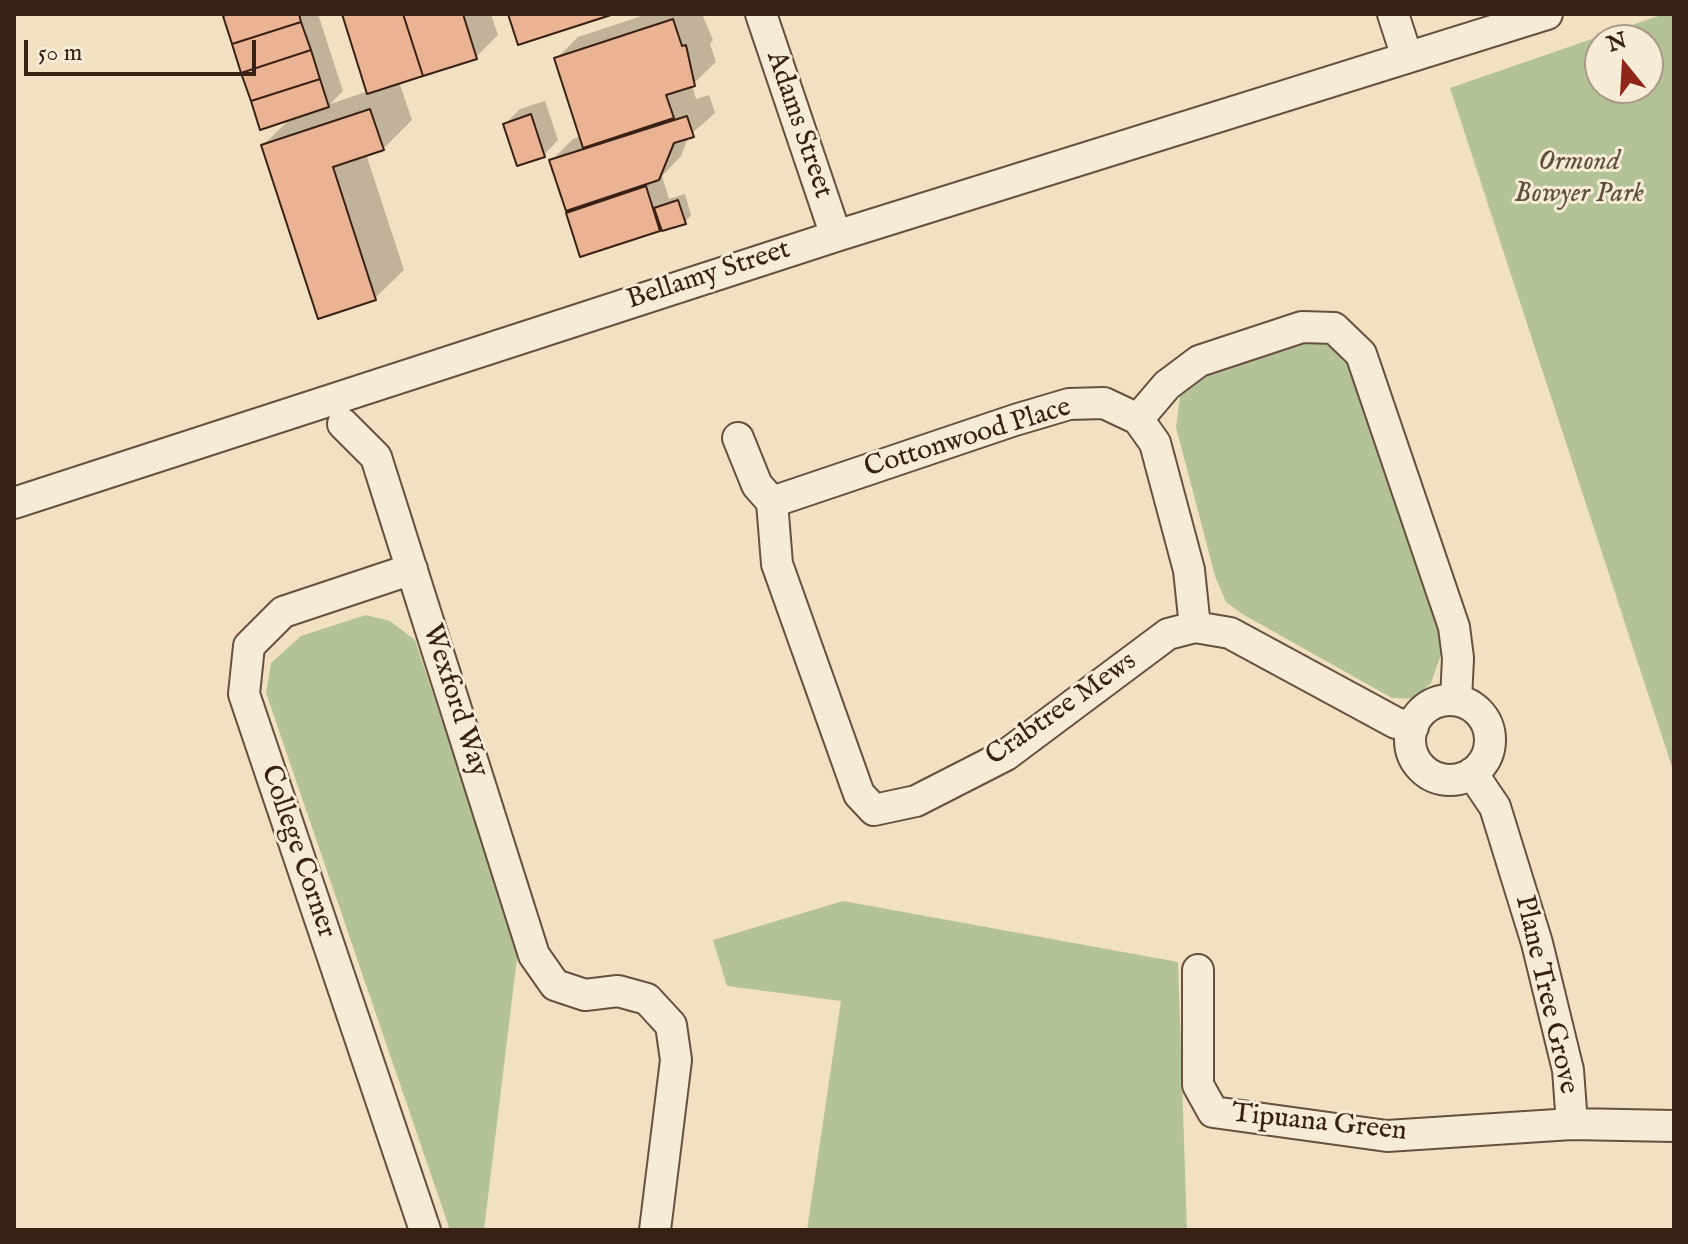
<!DOCTYPE html>
<style>
body{margin:0}
#map{position:relative;width:1688px;height:1244px;overflow:hidden;background:#f1e0c1;font-family:"IM FELL English",serif}
canvas{display:block}
.frame{position:absolute;inset:0;border:16px solid #392014;pointer-events:none}
.north{position:absolute;left:1584px;top:24px;width:80px;height:80px;box-sizing:border-box;background:#f6ebd7;border:2px solid #aa9a89;border-radius:50%;rotate:342deg;font-size:22px;font-weight:700;line-height:32px;text-align:center;color:#392014}
.north::after{content:'';display:block;margin:auto;width:28px;height:36px;background:#8f2418;clip-path:polygon(50% 0,100% 100%,50% 72%,0 100%)}
.scale{position:absolute;left:24px;top:40px;width:232px;height:36px;box-sizing:border-box;border:4px solid #392014;border-top:0;padding-left:10px;font-size:24px;line-height:28px;white-space:nowrap;color:#392014;-webkit-text-stroke:6px #f6ebd7;paint-order:stroke}
</style>
<div id="map">
<canvas width="1688" height="1244"></canvas>
<div class="frame"></div>
<div class="north">N</div>
<div class="scale">50 m</div>
</div>
<script>
const c = document.querySelector('canvas').getContext('2d');
c.lineJoin = 'round';
function paint(path, color) { c.fillStyle = color; c.fill(path, 'evenodd'); }
const toPath = rows => new Path2D(rows.map(r => 'M' + r).join(''));
function stroke(path, color, width, dash) { c.strokeStyle = color; c.lineWidth = width; c.lineCap = dash ? 'butt' : 'round'; c.setLineDash(dash || []); c.stroke(path); }
function label(font, color, halo, rows, align = 'center') {
  c.font = font + ' "IM FELL English",serif'; c.lineWidth = 6; c.setLineDash([]); c.textBaseline = 'middle'; c.strokeStyle = halo; c.fillStyle = color; for (const [text, x, y, turn = 0] of rows) {
    c.save(); c.translate(x, y); c.rotate((+turn || 0) * Math.PI / 180); c.textAlign = isNaN(turn) ? turn : align; if (halo) c.strokeText(text, 0, 0); c.fillText(text, 0, 0); c.restore();
  }
}
const green = toPath([
 [1664,14,1674,14,1674,773,1450,88],
 [1600,40,1648,40,1648,88,1600,88],
 [1307,340,1335,344,1348,362,1416,549,1443,649,1431,683,1414,699,1392,698,1244,615,1226,602,1215,576,1176,427,1181,390,1206,371],
 [366,615,390,621,415,640,518,950,484,1230,450,1230,266,693,271,663,301,636],
 [843,901,1178,962,1187,1230,807,1230,841,1001,727,986,713,940]
]);
const shadow = toPath([
 [224,14,318,14,343,91,330,104,369,91,344,14,491,14,498,35,476,57,399,82,412,120,383,149,366,154,404,270,375,298,263,145,291,118,261,127],
 [648,14,702,14,713,40,710,44,716,62,692,85,696,99,709,95,715,113,689,136,681,156,662,176,669,199,685,194,691,215,685,222,662,226,581,254,568,213,575,206,551,161,573,139,581,136,556,59,578,37],
 [545,101,558,140,544,155,505,124,520,109]
]);
const building = toPath([
 [228,14,299,14,301,22,232,44,223,16,228,14],
 [342,14,403,14,423,76,367,94,342,14],
 [403,14,463,14,477,59,423,76,403,14],
 [508,14,614,14,518,45,508,14],
 [673,19,682,46,686,45,695,86,666,95,674,118,583,148,554,58,673,19],
 [301,22,311,50,241,73,232,44,301,22],
 [311,50,320,79,251,101,241,73,311,50],
 [320,79,329,107,260,130,251,101,320,79],
 [370,109,384,150,333,167,376,300,318,319,261,145,370,109],
 [531,114,545,157,517,166,503,124,531,114],
 [687,116,694,137,674,143,659,180,566,211,549,160,687,116],
 [646,186,660,231,580,257,566,213,646,186],
 [678,200,686,224,662,231,654,208,678,200]
]);
const minor = toPath([
 [761,14,836,236],
 [1393,14,1407,57],
 [1138,419,1167,385,1199,361,1302,327,1334,328,1361,354,1454,627,1458,658,1456,700],
 [343,424,376,457,534,955,555,985,585,995,618,991,647,999,671,1025,676,1060,655,1230],
 [738,438,757,485,772,502,777,564,859,794,874,810,916,801,1006,755,1168,634,1195,627,1230,633,1396,723,1413,727],
 [772,502,1015,420,1069,404,1104,403,1138,419,1155,443,1189,570,1195,627],
 [14,503,836,236,1547,14],
 [412,569,283,612,249,646,244,694,425,1230],
 '1410 740a40 40 0 1 1 80 0a40 40 0 1 1-80 0Z',
 [1472,773,1495,807,1537,943,1568,1070,1572,1124,1674,1126],
 [1198,970,1198,1085,1213,1112,1387,1136,1572,1124]
]);
const streetNames = [
 ["Adams Street",798,125,71],
 ["Bellamy Street",709,276,-18],
 ["Cottonwood Place",968,439,-17],
 ["Wexford Way",454,701,72],
 ["Crabtree Mews",1062,710,-35],
 ["College Corner",297,852,71],
 ["Plane Tree Grove",1545,995,77],
 ["Tipuana Green",1319,1124,6]
];
const parkNames = [
 ["Ormond",1579,163],
 ["Bowyer Park",1579,195]
];
paint(green, '#b4c397');
paint(shadow, '#0003');
paint(building, '#eab394');
stroke(building, '#392014', 2);
stroke(minor, '#67503f', 34);
stroke(minor, '#f6ebd7', 30);
label('28px', '#392014', '#f6ebd7', streetNames);
label('italic 28px', '#5e513b', '#f6ebd7', parkNames);
</script>
